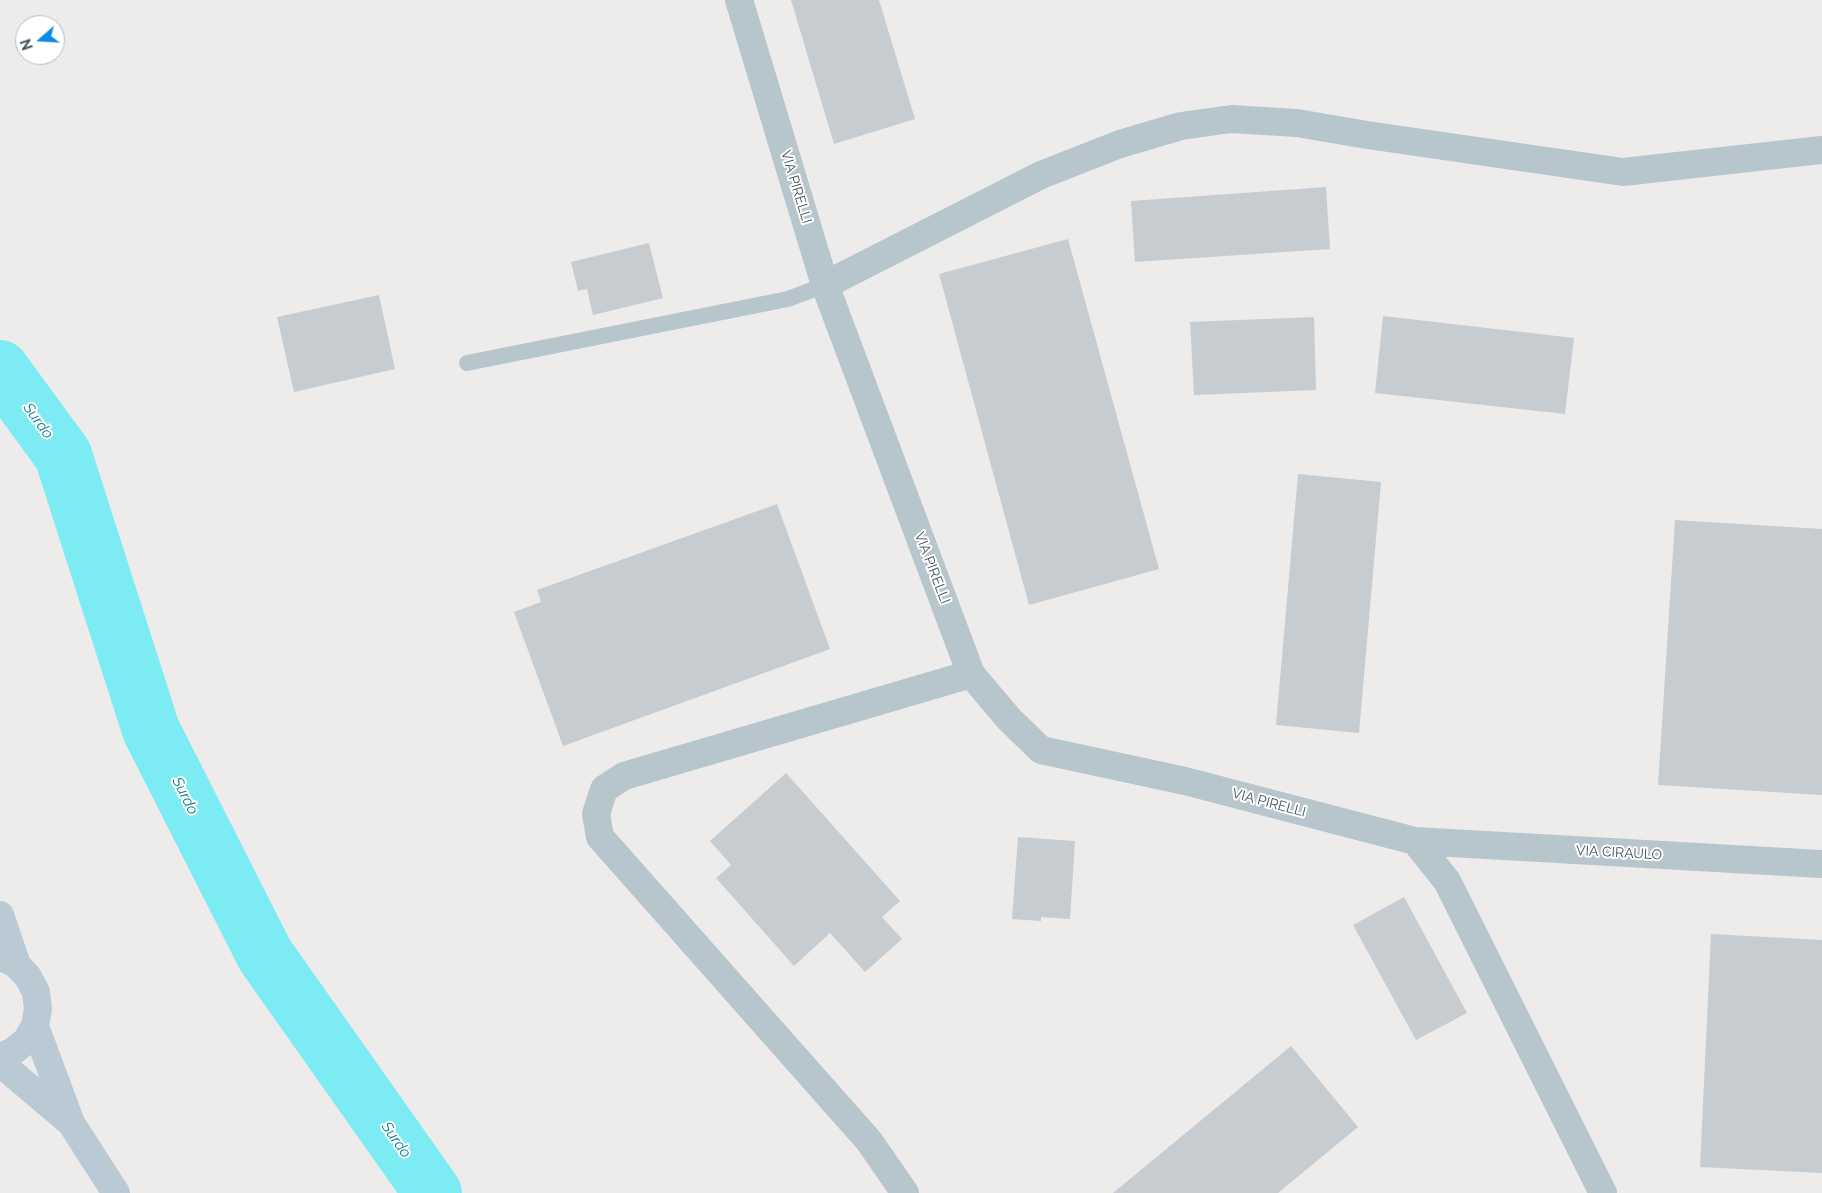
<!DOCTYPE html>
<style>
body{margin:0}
#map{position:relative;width:1822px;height:1193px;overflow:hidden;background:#eeebeb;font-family:Raleway,sans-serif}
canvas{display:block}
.north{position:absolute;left:15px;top:15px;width:50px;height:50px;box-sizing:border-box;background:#fff;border:1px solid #b3babd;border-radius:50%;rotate:251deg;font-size:14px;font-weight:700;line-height:20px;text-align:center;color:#42525a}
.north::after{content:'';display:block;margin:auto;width:18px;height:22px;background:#088aeb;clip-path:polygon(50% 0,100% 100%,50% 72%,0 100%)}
</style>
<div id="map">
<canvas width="1822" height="1193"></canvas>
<div class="north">N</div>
</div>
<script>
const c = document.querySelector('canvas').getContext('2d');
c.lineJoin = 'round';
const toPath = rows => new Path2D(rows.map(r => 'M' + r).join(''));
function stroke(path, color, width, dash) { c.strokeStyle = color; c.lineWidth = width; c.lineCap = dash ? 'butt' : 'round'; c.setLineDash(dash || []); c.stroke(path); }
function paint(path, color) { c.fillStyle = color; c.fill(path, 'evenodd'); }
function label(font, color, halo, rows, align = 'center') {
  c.font = font + ' Raleway,sans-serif'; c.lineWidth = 4; c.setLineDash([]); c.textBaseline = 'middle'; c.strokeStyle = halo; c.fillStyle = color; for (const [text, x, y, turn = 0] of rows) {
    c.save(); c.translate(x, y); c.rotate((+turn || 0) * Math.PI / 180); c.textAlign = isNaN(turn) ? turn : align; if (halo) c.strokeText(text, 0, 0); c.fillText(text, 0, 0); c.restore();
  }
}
const river = toPath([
 [0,369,63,455,151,730,265,955,433,1193]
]);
const building = toPath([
 [791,0,879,0,915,119,834,144],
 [1326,187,1330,249,1135,262,1131,201],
 [1068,239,1159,569,1029,605,939,274],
 [649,243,663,298,593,315,587,289,578,291,571,262],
 [379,295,395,369,294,392,277,317],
 [1383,316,1574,338,1565,414,1375,393],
 [1314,317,1316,390,1194,395,1190,322],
 [1298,474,1381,482,1359,733,1276,725],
 [777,504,830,649,563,746,514,612,541,602,537,590],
 [1675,520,1822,529,1822,795,1658,785],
 [786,773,900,901,882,917,902,939,865,972,830,933,794,966,716,878,731,865,710,841],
 [1018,837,1075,841,1070,919,1041,917,1041,921,1012,919],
 [1404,897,1467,1013,1416,1040,1353,925],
 [1711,934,1822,940,1822,1173,1700,1167],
 [1291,1046,1358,1127,1278,1193,1113,1193]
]);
const service = toPath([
 [467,363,788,299,825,285]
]);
const minor = toPath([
 [739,0,825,285,971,674,1009,719,1041,750,1185,781,1415,841,1822,864],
 [825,285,1041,175,1120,144,1181,126,1231,119,1297,123,1367,135,1623,172,1822,150],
 [1415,841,1447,881,1603,1193],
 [905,1193,869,1141,600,837,596,814,604,789,624,776,971,674]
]);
const secondary = toPath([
 [0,915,17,965],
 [0,956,17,965,28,977,36,992,38,1009,35,1026,26,1041,12,1052,0,1057],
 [35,1026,71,1123,116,1193],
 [0,1063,70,1122]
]);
const streetNames = [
 ["VIA PIRELLI",796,187,73],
 ["VIA PIRELLI",932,568,69],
 ["VIA PIRELLI",1269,803,15],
 ["VIA CIRAULO",1619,853,3]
];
const waterNames = [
 ["Surdo",38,421,54],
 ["Surdo",185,796,63],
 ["Surdo",396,1140,55]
];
stroke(river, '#7cebf3', 58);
paint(building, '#c7ccd1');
stroke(service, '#b7c6cd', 16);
stroke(minor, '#b7c6cd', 28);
stroke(secondary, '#b9cad4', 28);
label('14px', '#42525a', '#fff', streetNames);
label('italic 15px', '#047e88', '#fff', waterNames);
</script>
